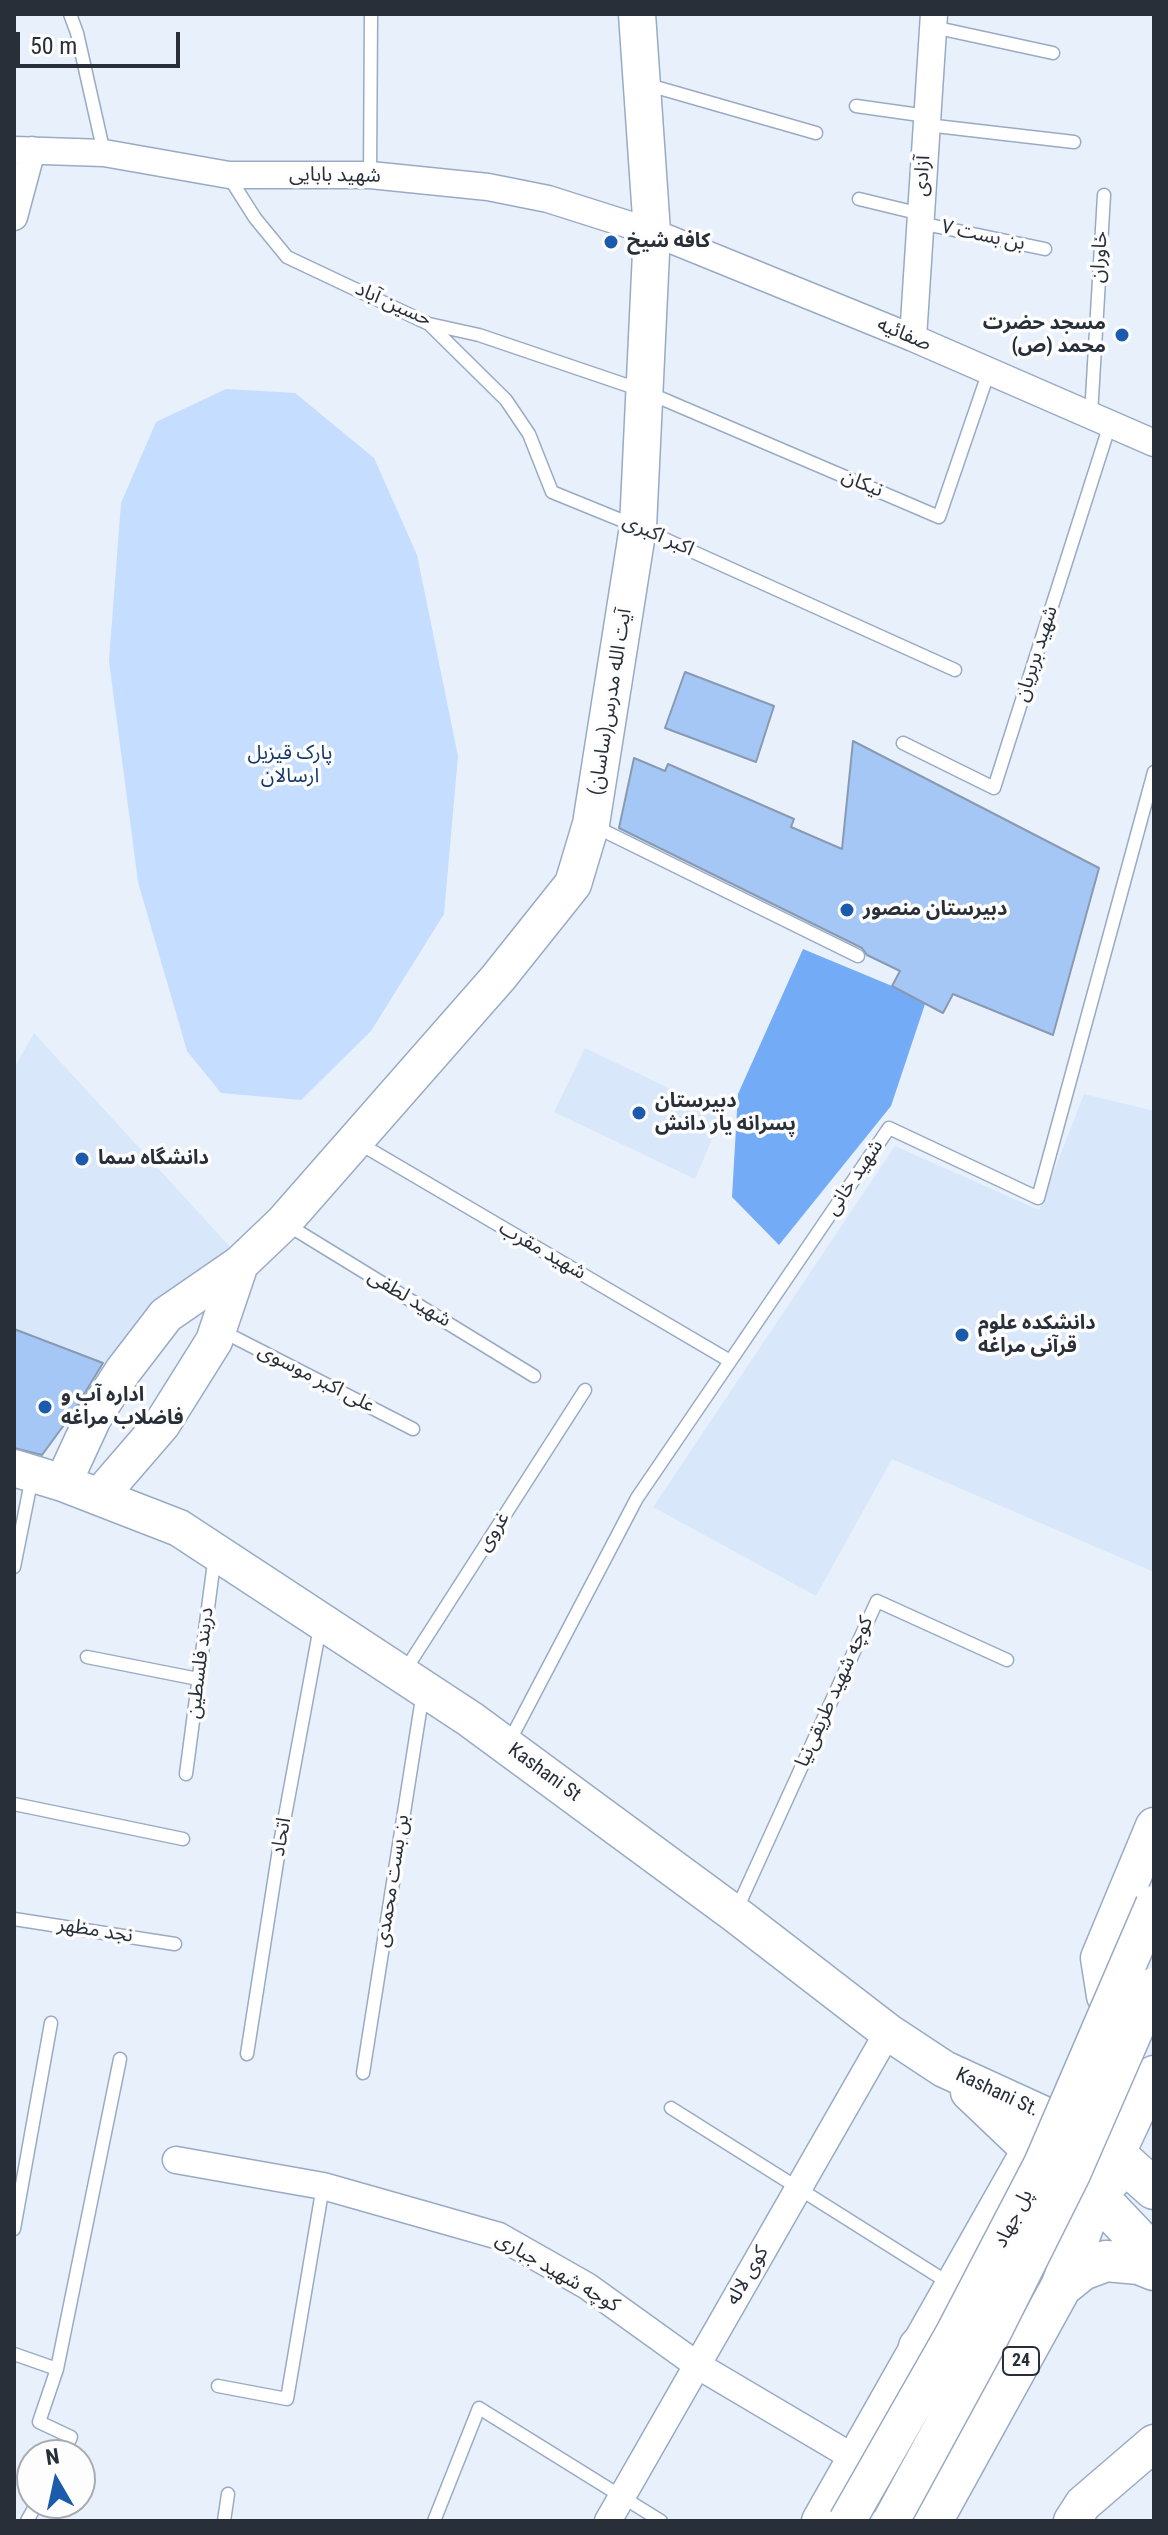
<!DOCTYPE html>
<meta charset="utf-8">
<style>
body{margin:0}
#map{position:relative;width:1168px;height:2535px;overflow:hidden;background:#e8f0fb;font-family:"Roboto Condensed",sans-serif}
canvas{display:block}
.frame{position:absolute;inset:0;border:16px solid #282f39;pointer-events:none}
.north{position:absolute;left:16px;top:2439px;width:80px;height:80px;box-sizing:border-box;background:#fdfdfd;border:2px solid #a8abaf;border-radius:50%;rotate:351deg;font-size:22px;font-weight:700;line-height:32px;text-align:center;color:#282f39}
.north::after{content:'';display:block;margin:auto;width:28px;height:36px;background:#1a5bab;clip-path:polygon(50% 0,100% 100%,50% 72%,0 100%)}
.scale{position:absolute;left:16px;top:32px;width:164px;height:36px;box-sizing:border-box;border:4px solid #282f39;border-top:0;padding-left:10px;font-size:24px;line-height:28px;white-space:nowrap;color:#282f39;-webkit-text-stroke:6px #fdfdfd;paint-order:stroke}
</style>
<div id="map">
<canvas width="1168" height="2535"></canvas>
<div class="frame"></div>
<div class="north">N</div>
<div class="scale">50 m</div>
</div>
<script>
const c = document.querySelector('canvas').getContext('2d');
c.lineJoin = 'round';
function paint(path, color) { c.fillStyle = color; c.fill(path, 'evenodd'); }
const toPath = rows => new Path2D(rows.map(r => 'M' + r).join(''));
function stroke(path, color, width, dash) { c.strokeStyle = color; c.lineWidth = width; c.lineCap = dash ? 'butt' : 'round'; c.setLineDash(dash || []); c.stroke(path); }
function label(font, color, halo, rows, align = 'center') {
  c.font = font + ' "Roboto Condensed","Noto Sans Arabic",sans-serif'; c.lineWidth = 7; c.setLineDash([]); c.textBaseline = 'middle'; c.strokeStyle = halo; c.fillStyle = color; for (const [text, x, y, turn = 0] of rows) {
    c.save(); c.translate(x, y); c.rotate((+turn || 0) * Math.PI / 180); c.textAlign = isNaN(turn) ? turn : align; if (halo) c.strokeText(text, 0, 0); c.fillText(text, 0, 0); c.restore();
  }
}
const built = toPath([
 [34,1033,233,1250,108,1365,14,1329,14,1068],
 [585,1048,723,1114,695,1179,554,1112],
 [1084,1094,1154,1111,1154,1572,892,1459,816,1596,653,1507,895,1146,1039,1210]
]);
const green = toPath([
 [226,389,295,393,374,458,417,555,458,756,444,914,371,1031,301,1100,221,1093,187,1051,138,882,109,661,121,503,156,422]
]);
const forest = toPath([
 [803,949,892,986,925,1004,891,1106,779,1245,732,1197,738,1094]
]);
const building = toPath([
 [685,672,774,706,756,762,665,728,685,672],
 [853,741,1099,868,1053,1035,953,994,943,1013,892,986,900,971,867,955,862,948,619,828,634,758,665,771,668,764,794,819,791,827,842,849,853,741],
 [14,1329,103,1363,72,1414,42,1455,14,1448,14,1329]
]);
const lane = toPath([
 [70,14,77,33,104,153],
 [933,27,1053,53],
 [645,84,816,133],
 [856,106,927,116],
 [927,125,1074,142],
 [370,175,371,14],
 [229,177,255,218,287,257,429,324,479,335,644,391,939,517,989,371],
 [859,199,921,214],
 [920,223,1045,249],
 [429,324,506,400,529,434,552,492,638,527,955,670],
 [1091,415,1104,195],
 [903,743,994,788,1110,424],
 [594,826,858,956],
 [357,1142,730,1361],
 [286,1224,534,1376],
 [222,1331,413,1429],
 [14,1567,32,1477],
 [87,1657,198,1679],
 [404,1672,585,1390],
 [508,1744,637,1498,889,1128,1038,1198,1154,772],
 [186,1774,215,1555],
 [14,1804,183,1839],
 [736,1911,877,1601,1007,1660],
 [14,1919,175,1944],
 [247,2054,280,1843,320,1627],
 [363,2073,423,1692],
 [671,2108,952,2285],
 [14,2229,51,2023],
 [14,2354,57,2369,39,2422,71,2437,62,2455],
 [57,2369,120,2059],
 [218,2386,287,2399,323,2186],
 [27,2521,37,2503],
 [224,2521,228,2494],
 [434,2521,479,2408,661,2521]
]);
const street = toPath([
 [14,150,104,153,229,175,370,175,488,187,548,199,652,232,913,338,1154,443],
 [14,217,32,150],
 [913,338,934,14],
 [176,2160,323,2186,499,2236,587,2286,697,2365,856,2459],
 [608,2521,888,2032]
]);
const secondary = toPath([
 [14,1468,63,1483,179,1528,470,1719,735,1914,888,2032,944,2069,1051,2118],
 [63,1483,93,1418,123,1371,166,1315,240,1264,283,1223,498,978,573,884,591,824,638,527,652,232,637,14],
 [99,1497,162,1424,214,1341,240,1264],
 [1131,2015,1105,1996,1099,1958,1154,1826],
 [1116,2155,1154,2074],
 [820,2521,1030,2150,969,2092],
 [1072,2521,1083,2504,1154,2443]
]);
const primary = toPath([
 [1058,2118,1100,2142,1116,2155,1115,2167,1110,2180,1095,2194,1085,2193,1055,2175,1039,2164,1030,2150,1031,2137,1036,2127,1045,2119,1058,2118],
 [1116,2155,1154,2189],
 [1061,2287,1082,2270,1106,2261,1139,2264,1154,2270],
 [919,2347,939,2337,963,2334,979,2338],
 [932,2521,1061,2287,1095,2194,1154,2256]
]);
const secondaryBridge = toPath([
 [847,2521,953,2335,1042,2164,1154,1904],
 [891,2521,983,2352,1072,2174,1154,1986]
]);
const markers = [
 [611,242,8,"#1a5bab"],
 [1122,335,8,"#1a5bab"],
 [847,910,8,"#1a5bab"],
 [639,1113,8,"#1a5bab"],
 [82,1159,8,"#1a5bab"],
 [962,1335,8,"#1a5bab"],
 [45,1407,8,"#1a5bab"]
];
const shields = [
 [1021,2361,36]
];
const shieldNames = [
 ["24",1021,2361]
];
const streetNames = [
 ["شهید بابایی",335,176,1],
 ["آزادی",923,176,-86],
 ["بن بست ۷",983,236,12],
 ["خاوران",1100,257,-86],
 ["حسین آباد",393,305,24],
 ["صفائیه",904,335,23],
 ["نیکان",862,484,23],
 ["اکبر اکبری",658,536,24],
 ["شهید بربریان",1037,654,-72],
 ["آیت الله مدرس(ساسان)",611,702,-81],
 ["شهید خانی",855,1178,-56],
 ["شهید مقرب",542,1251,30],
 ["شهید لطفی",409,1299,31],
 ["علی اکبر موسوی",316,1379,27],
 ["غروی",494,1532,-57],
 ["دربند فلسطین",201,1663,-83],
 ["کوچه شهید طریقی‌نیا",835,1692,-66],
 ["Kashani St",544,1773,36],
 ["اتحاد",282,1837,-80],
 ["بن بست محمدی",393,1881,-81],
 ["نجد مظهر",95,1931,9],
 ["Kashani St.",997,2093,25],
 ["پل جهاد",1014,2219,-63],
 ["کوچه شهید جباری",557,2273,30],
 ["کوی لاله",748,2276,-60]
];
const poiNames = [
 ["کافه شیخ",627,242],
 ["مسجد حضرت",1106,324,"right"],
 ["محمد (ص)",1106,347,"right"],
 ["دبیرستان منصور",863,910],
 ["دبیرستان",655,1102],
 ["پسرانه یار دانش",655,1125],
 ["دانشگاه سما",98,1159],
 ["دانشکده علوم",978,1324],
 ["قرآنی مراغه",978,1347],
 ["اداره آب و",61,1396],
 ["فاضلاب مراغه",61,1419]
];
const parkNames = [
 ["پارک قیزیل",290,754],
 ["ارسالان",290,777]
];
paint(built, '#d9e7fb');
paint(green, '#c5ddfe');
paint(forest, '#73abf7');
paint(building, '#a5c7f6');
stroke(building, '#889ab2', 2);
stroke(lane, '#99abc4', 15);
stroke(street, '#99abc4', 29);
stroke(secondary, '#99abc4', 39);
stroke(primary, '#99abc4', 43);
stroke(lane, '#fff', 12);
stroke(street, '#fff', 26);
stroke(secondary, '#fff', 36);
stroke(primary, '#fff', 40);
stroke(secondaryBridge, '#99abc4', 39, []);
stroke(secondaryBridge, '#fff', 36);
for (const [x, y, r, color] of markers) { const dot = new Path2D(); dot.arc(x, y, r, 0, 2 * Math.PI); c.fillStyle = color; c.fill(dot); stroke(dot, '#fdfdfd', 3); }
for (const [x, y, w] of shields) { const box = new Path2D(); box.roundRect(x - w / 2, y - 14, w, 28, 6); c.fillStyle = '#fdfdfd'; c.fill(box); stroke(box, '#282f39', 2); }
label('bold 18px', '#282f39', null, shieldNames);
label('20px', '#282f39', '#fdfdfd', streetNames);
label('bold 20px', '#282f39', '#fdfdfd', poiNames, 'left');
label('20px', '#143969', '#fdfdfd', parkNames);
</script>
